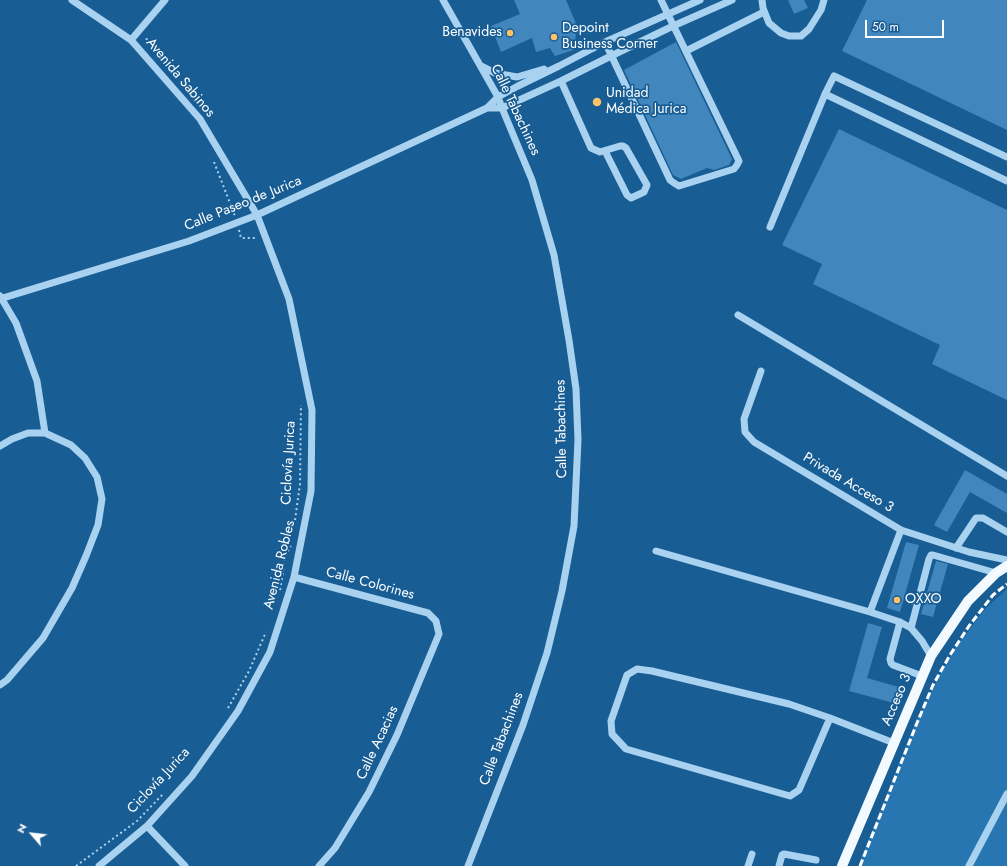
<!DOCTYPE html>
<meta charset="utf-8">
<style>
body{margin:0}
#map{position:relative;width:1007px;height:866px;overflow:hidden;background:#185d94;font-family:Jost,sans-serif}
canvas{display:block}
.north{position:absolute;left:12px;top:814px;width:40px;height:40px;-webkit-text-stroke:3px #185d94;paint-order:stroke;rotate:298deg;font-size:11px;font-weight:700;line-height:16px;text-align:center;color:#fff}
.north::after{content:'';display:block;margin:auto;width:14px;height:18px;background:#fff;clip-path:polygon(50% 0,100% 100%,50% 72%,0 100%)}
.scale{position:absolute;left:865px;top:20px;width:79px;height:18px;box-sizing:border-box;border:2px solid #fff;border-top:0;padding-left:5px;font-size:12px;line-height:14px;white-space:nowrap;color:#fff;-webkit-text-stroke:3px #185d94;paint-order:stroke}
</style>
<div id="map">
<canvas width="1007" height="866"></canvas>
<div class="north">N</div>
<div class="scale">50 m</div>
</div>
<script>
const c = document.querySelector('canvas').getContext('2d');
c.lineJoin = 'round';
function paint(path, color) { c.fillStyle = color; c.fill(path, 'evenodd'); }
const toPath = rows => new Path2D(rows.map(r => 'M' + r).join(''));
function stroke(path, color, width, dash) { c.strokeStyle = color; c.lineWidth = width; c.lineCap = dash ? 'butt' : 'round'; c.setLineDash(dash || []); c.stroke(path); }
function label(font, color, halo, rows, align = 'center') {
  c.font = font + ' Jost,sans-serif'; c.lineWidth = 3.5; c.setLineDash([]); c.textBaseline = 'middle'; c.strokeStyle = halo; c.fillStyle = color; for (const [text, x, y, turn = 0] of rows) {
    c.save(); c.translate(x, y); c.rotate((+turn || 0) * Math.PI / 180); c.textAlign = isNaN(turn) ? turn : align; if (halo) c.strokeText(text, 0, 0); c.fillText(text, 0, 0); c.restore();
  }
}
const green = toPath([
 [1007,589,1007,866,858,866,915,723,935,683,956,647,986,608]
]);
const building = toPath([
 [514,0,566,0,577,26,574,50,555,56,550,48,536,52,532,38,501,52,491,26,520,14],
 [788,0,804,0,808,8,794,14],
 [867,0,1007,0,1007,130,842,51],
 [676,42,732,159,729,165,714,170,707,168,681,179,673,175,624,70],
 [839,129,1007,210,1007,400,932,364,940,345,813,284,822,264,782,245],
 [965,470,1007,494,1007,513,970,492,947,532,934,525],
 [906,542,919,545,900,612,887,608],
 [936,561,948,564,933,617,921,614],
 [868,623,882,627,867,678,899,687,894,703,849,691]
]);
const path = toPath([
 [146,45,147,36],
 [214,162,235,216],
 [239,230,241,238,256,238],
 [295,520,300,484,301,405],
 [280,590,282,579,285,556,291,546],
 [228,708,249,671,266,632],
 [76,866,137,821,164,793]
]);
const minor = toPath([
 [72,0,131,40,200,119,257,215,289,299,312,410,311,491,294,577,270,652,238,711,192,776,147,826,99,866],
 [443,0,498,97,502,108,532,180,554,255,569,340,576,389,578,440,574,526,562,591,547,653,523,725,468,866],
 [762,0,763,8,769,23,781,33,789,36,801,36,809,29,821,10,824,0],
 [131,40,165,0],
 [605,42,670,180,674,183,679,186,734,169,737,165,739,161,661,0],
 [686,51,764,12],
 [481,66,495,73,517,77,544,69],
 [561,81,591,148,600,152,620,146,623,146,626,148,647,185,644,192,631,198,627,195,605,151],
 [825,94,1007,181],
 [487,108,502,108,561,81,611,56,673,26,732,0],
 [770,227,825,94,834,76,1007,157],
 [0,296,16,323,37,381,45,433],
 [0,299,189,241,257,215,487,108,498,97,518,86,559,66,605,42,700,0],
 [738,315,1007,476],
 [761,371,744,419,745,432,754,442,901,530,969,552,1007,560],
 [0,446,12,439,28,433,45,433,71,445,85,458,97,477,102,499,98,525,86,556,72,588,43,638,7,680,0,685],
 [956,548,976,518,983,518,1007,532],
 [656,551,870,612,900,622,911,628,922,641,931,656],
 [294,577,428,613,436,621,439,634,397,735,369,792,335,848,319,866],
 [870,612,901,530],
 [900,622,890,659,891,663,893,665,922,676],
 [911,628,929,559,931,555,933,555,996,573],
 [830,718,799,790,790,796,626,749,612,734,611,721,627,675,637,669,652,671,789,704,830,718,894,743],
 [147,826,185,866],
 [748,866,752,854],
 [779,866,782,855,784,854,816,860],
 [969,866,1007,794]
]);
const major = toPath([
 [842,866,931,656,968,601,996,573,1007,566]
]);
const rail = toPath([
 [860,866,917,723,933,685,950,655,969,626,993,595,1007,584]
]);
const markers = [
 [510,33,4,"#ffc268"],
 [554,37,4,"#ffc268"],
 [597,102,5,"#ffc268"],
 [897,600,4,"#ffc268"]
];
const poiNames = [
 ["Depoint",562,29],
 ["Business Corner",562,45],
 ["Benavides",502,33,"right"],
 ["Unidad",606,94],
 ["Médica Jurica",606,110],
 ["OXXO",905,600]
];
const streetNames = [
 ["Avenida Sabinos",180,78,50],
 ["Calle Tabachines",515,110,65],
 ["Calle Paseo de Jurica",243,204,-22],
 ["Calle Tabachines",562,429,-91],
 ["Ciclovía Jurica",289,463,-87],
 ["Privada Acceso 3",848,483,31],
 ["Avenida Robles",280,565,-76],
 ["Calle Colorines",370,584,15],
 ["Acceso 3",897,700,-67],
 ["Calle Tabachines",502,739,-69],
 ["Calle Acacias",378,743,-65],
 ["Ciclovía Jurica",159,781,-47]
];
paint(green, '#2876b1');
paint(building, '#4186bc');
stroke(path, '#a9d2f0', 2, [2, 3]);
stroke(minor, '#a9d2f0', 7);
stroke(major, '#f2f9ff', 10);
stroke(rail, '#fff', 3, [7, 3]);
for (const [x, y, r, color] of markers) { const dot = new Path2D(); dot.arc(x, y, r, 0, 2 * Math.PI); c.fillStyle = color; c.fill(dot); stroke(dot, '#185d94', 1.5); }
label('14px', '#fff', '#185d94', poiNames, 'left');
label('14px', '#fff', '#185d94', streetNames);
</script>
